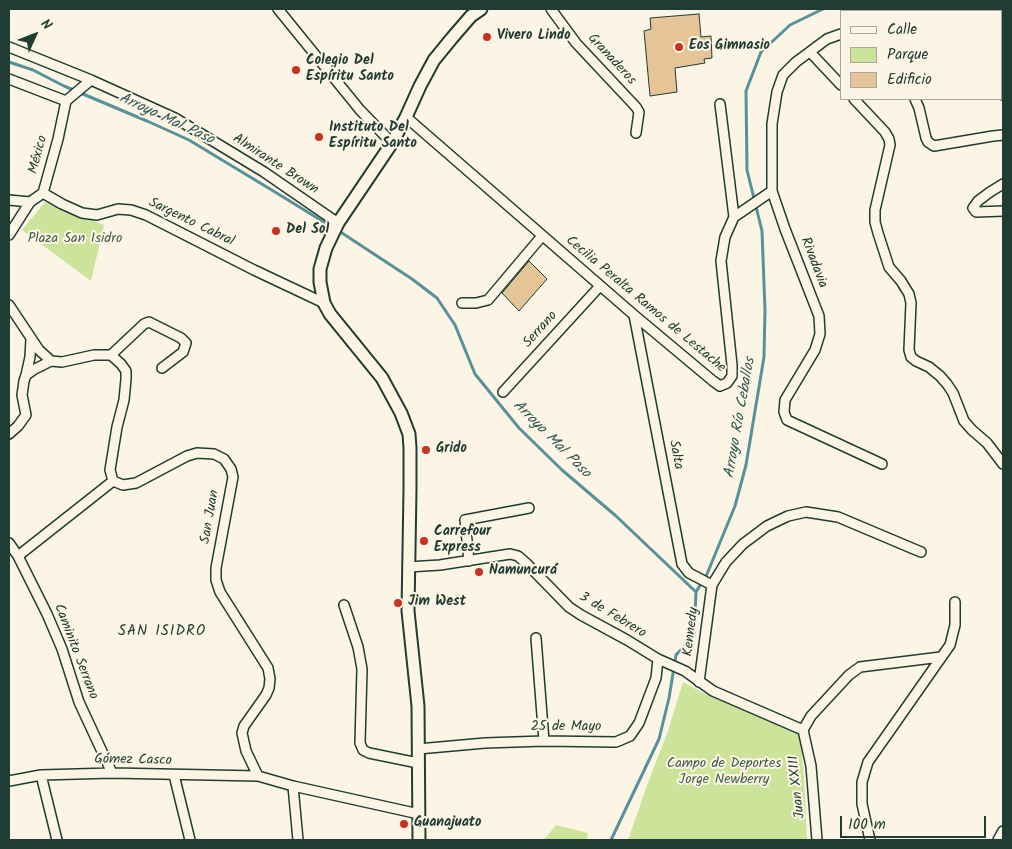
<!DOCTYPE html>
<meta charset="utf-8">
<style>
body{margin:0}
#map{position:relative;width:1012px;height:849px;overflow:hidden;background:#fcf5e5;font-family:Kalam,sans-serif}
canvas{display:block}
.frame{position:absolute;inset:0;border:10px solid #1f3d34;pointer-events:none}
.legend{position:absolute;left:840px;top:10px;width:162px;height:90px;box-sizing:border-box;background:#fcf5e5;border:1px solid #a4ab9e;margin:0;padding:6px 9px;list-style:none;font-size:15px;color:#1f3d34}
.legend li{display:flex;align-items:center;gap:10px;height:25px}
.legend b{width:25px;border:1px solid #a4ab9e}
.north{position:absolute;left:10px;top:10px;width:50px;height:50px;-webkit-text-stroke:4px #fcf5e5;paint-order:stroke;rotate:47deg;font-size:14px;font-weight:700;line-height:20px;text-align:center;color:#1f3d34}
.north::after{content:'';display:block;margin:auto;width:18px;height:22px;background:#1f3d34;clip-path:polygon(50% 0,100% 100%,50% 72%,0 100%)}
.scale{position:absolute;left:840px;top:816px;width:146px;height:22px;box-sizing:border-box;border:2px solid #1f3d34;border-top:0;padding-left:6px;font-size:15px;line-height:18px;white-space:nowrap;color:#1f3d34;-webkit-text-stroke:4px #fcf5e5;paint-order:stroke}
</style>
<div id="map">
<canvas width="1012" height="849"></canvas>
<div class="frame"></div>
<ul class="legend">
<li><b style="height:6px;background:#fcf5e5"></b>Calle</li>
<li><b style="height:14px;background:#cce49a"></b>Parque</li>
<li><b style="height:14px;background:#e5c497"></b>Edificio</li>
</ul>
<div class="north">N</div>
<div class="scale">100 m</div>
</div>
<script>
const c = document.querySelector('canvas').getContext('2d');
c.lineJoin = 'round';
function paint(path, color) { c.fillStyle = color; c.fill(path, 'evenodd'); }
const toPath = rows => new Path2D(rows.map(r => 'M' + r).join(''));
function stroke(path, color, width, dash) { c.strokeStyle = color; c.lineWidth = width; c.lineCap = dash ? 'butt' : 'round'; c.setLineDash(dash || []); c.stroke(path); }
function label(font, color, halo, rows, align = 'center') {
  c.font = font + ' Kalam,sans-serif'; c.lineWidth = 4; c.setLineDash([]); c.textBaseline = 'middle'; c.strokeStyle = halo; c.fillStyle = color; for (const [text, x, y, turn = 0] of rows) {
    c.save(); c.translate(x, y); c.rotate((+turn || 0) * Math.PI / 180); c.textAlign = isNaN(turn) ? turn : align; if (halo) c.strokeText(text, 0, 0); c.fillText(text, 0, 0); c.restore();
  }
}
const green = toPath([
 [45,202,104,225,91,281,22,230],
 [683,682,705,694,768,719,794,731,800,735,804,778,807,840,628,840,649,780,668,731],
 [556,825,588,833,587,840,544,840]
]);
const stream = toPath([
 [9,62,33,70,64,86,147,121,189,140,275,192,332,227],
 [342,233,412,279,437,298,455,325,475,374,519,428,562,470,616,516,696,592],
 [611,840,659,739,669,698,676,655,694,636,696,592,707,574,735,506,746,465,764,357,765,310,762,231,747,170,746,91,761,52,790,25,823,9]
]);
const building = toPath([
 [699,14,701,37,711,36,712,58,704,59,705,63,675,68,677,92,650,96,644,31,651,29,650,18,699,14],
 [529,261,547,279,519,311,502,293,529,261]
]);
const street = toPath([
 [278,9,360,110,392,143],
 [551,9,576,43,636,107,639,112,636,133],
 [940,11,958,9],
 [841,34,827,39,796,62,783,75,777,92,772,124,772,191,785,229,819,316,820,334,815,350,785,400,784,412,787,420,882,464],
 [9,47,91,80],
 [810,52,841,85],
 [9,79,66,101],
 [1001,91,1003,95],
 [854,99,885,132,889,139,890,145,875,210,875,222,878,233,889,267,901,281,909,294,911,303,909,350,911,357,916,361,929,367,940,376,947,384,953,393,964,421,972,430,987,443,1003,464],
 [915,99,919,108,926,138,928,142,934,146,993,136,1003,135],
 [66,101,91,80,175,118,264,172,338,223],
 [720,104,734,217],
 [406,117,634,315,713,381,720,386,727,383,732,376,732,365,721,261,725,237,734,217,772,191],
 [1003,184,990,192,978,201,973,208,976,212,1003,211],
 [43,193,62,204,82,213,97,215,118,209,131,210,146,215,254,270,324,303],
 [9,200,30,202],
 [9,235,30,202,43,193,58,139,66,101],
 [462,303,476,303,488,300,542,236],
 [9,305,39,350,51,361,62,362,94,355,111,355,121,364,126,371,126,379,124,400,117,427,110,470,113,481,123,485,136,483,187,456,197,453,214,454,224,459,231,469,233,477,216,568,216,580,220,592,268,668,270,679,269,688,266,695,244,726,242,733,246,751,258,776],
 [634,315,682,564,689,573,712,585],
 [111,355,144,324,149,322,181,338,186,343,183,352,162,368],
 [26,375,30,357,31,339],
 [503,392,600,286],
 [9,434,18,426,26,415,22,395,24,381,26,375,33,370,51,361],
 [9,543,18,556,47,614,62,649,79,702,112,773],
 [18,556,113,481],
 [469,561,465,520,529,508],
 [408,567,440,565,510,554,518,556,526,563,569,607,581,615,627,640,658,659,685,671,713,691,803,730],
 [344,605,358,647,362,669,360,743,363,750,369,753,418,763],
 [536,638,544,741],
 [699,682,712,585,726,562,743,544,767,526,788,516,806,512,838,517,921,552],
 [803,730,811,716,849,675,860,667,941,657],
 [803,730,811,766,817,840],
 [418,749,485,743,544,741,616,742,630,736,639,723,656,678,658,659],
 [41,775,57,840],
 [174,775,190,840],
 [9,781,41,775,112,773,258,776,293,786,419,814],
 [293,786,298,840],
 [870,840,862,804,862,782,868,762,950,645,955,625,955,602],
 [998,840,1003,831]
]);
const secondary = toPath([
 [419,840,418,706,408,611,410,489,410,448,409,434,401,413,382,378,330,314,324,303,320,282,320,269,326,248,338,223,392,143,406,117,420,86,434,60,452,38,471,16,481,9]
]);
const markers = [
 [487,37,5,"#c8321e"],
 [679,47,5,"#c8321e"],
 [296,70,5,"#c8321e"],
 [319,137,5,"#c8321e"],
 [276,231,5,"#c8321e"],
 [426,450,5,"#c8321e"],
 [424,541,5,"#c8321e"],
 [479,572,5,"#c8321e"],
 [398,603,5,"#c8321e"],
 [404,824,5,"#c8321e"]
];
const poiNames = [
 ["Vivero Lindo",497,37],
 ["Eos Gimnasio",689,47],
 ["Colegio Del",306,62],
 ["Espíritu Santo",306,78],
 ["Instituto Del",329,129],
 ["Espíritu Santo",329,145],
 ["Del Sol",286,231],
 ["Grido",436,450],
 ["Carrefour",434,533],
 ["Express",434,549],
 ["Namuncurá",489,572],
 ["Jim West",408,603],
 ["Guanajuato",414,824]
];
const streetNames = [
 ["Granaderos",611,60,47],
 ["México",39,155,-75],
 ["Almirante Brown",275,165,33],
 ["Sargento Cabral",191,223,26],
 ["Rivadavia",813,263,69],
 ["Cecilia Peralta Ramos de Lestache",645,305,40],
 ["Serrano",541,330,-48],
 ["Salta",675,455,79],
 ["San Juan",211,517,-80],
 ["3 de Febrero",612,616,31],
 ["Kennedy",692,632,-83],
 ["Caminito Serrano",75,652,69],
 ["25 de Mayo",566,728],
 ["Gómez Casco",133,761,1],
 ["Juan XXIII",798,787,-96]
];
const parkNames = [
 ["Plaza San Isidro",75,240],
 ["Campo de Deportes",724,765],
 ["Jorge Newberry",724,781]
];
const waterNames = [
 ["Arroyo Mal Paso",166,120,25],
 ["Arroyo Río Ceballos",741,418,-80],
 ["Arroyo Mal Paso",551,440,45]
];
const neighbourhoodNames = [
 ["SAN ISIDRO",162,632]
];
paint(green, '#cce49a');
stroke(stream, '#59919b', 3);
paint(building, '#e5c497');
stroke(building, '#1f3d34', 1);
stroke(street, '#1f3d34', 12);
stroke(secondary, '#1f3d34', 15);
stroke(street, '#fcf5e5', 9);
stroke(secondary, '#fcf5e5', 11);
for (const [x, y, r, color] of markers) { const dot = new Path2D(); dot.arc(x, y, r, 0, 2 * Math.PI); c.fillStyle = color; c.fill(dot); stroke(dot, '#fcf5e5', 2); }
label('bold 14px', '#1f3d34', '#fcf5e5', poiNames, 'left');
label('14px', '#1f3d34', '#fcf5e5', streetNames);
label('14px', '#425e48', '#fcf5e5', parkNames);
label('italic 15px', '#325956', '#fcf5e5', waterNames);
c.letterSpacing = '1px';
label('15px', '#1f3d34', '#fcf5e5', neighbourhoodNames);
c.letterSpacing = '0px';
</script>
